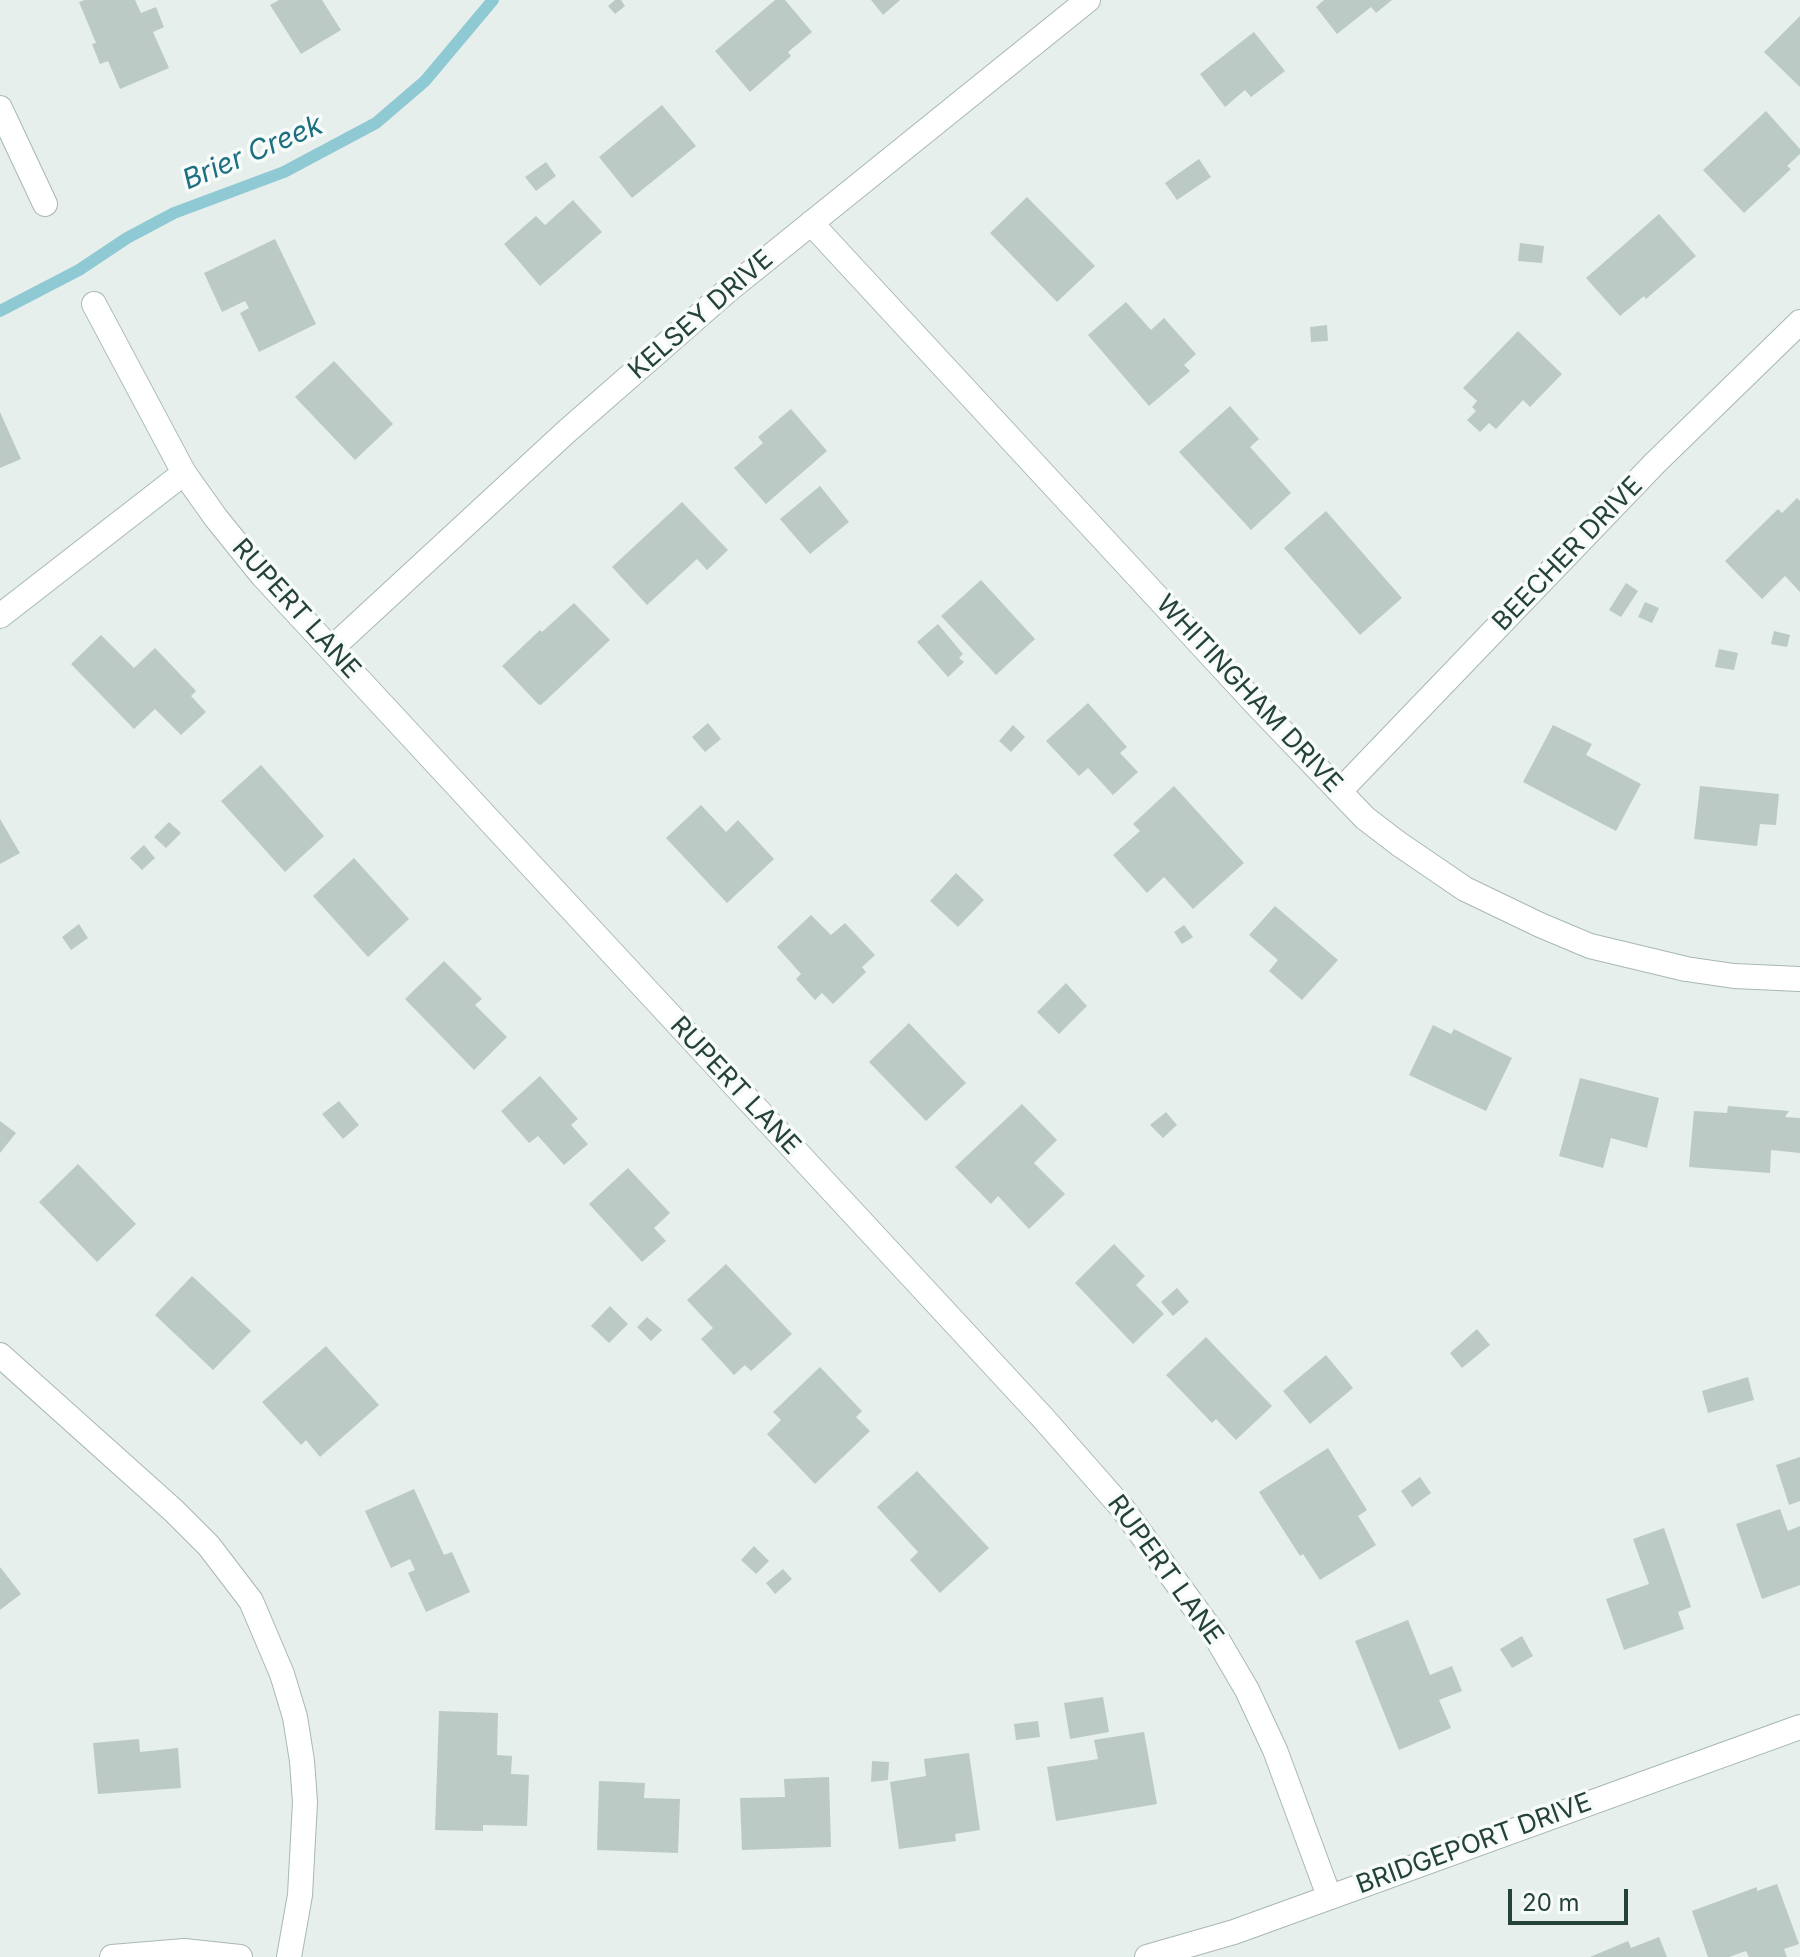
<!DOCTYPE html>
<style>
body{margin:0}
#map{position:relative;width:1800px;height:1957px;overflow:hidden;background:#e6efeb;font-family:Inter,sans-serif}
canvas{display:block}
.scale{position:absolute;left:1508px;top:1889px;width:120px;height:36px;box-sizing:border-box;border:4px solid #24423a;border-top:0;padding-left:10px;font-size:24px;line-height:28px;white-space:nowrap;color:#24423a;-webkit-text-stroke:6px #f7fbf9;paint-order:stroke}
</style>
<div id="map">
<canvas width="1800" height="1957"></canvas>
<div class="scale">20 m</div>
</div>
<script>
const c = document.querySelector('canvas').getContext('2d');
c.lineJoin = 'round';
const toPath = rows => new Path2D(rows.map(r => 'M' + r).join(''));
function stroke(path, color, width, dash) { c.strokeStyle = color; c.lineWidth = width; c.lineCap = dash ? 'butt' : 'round'; c.setLineDash(dash || []); c.stroke(path); }
function paint(path, color) { c.fillStyle = color; c.fill(path, 'evenodd'); }
function label(font, color, halo, rows, align = 'center') {
  c.font = font + ' Inter,sans-serif'; c.lineWidth = 7; c.setLineDash([]); c.textBaseline = 'middle'; c.strokeStyle = halo; c.fillStyle = color; for (const [text, x, y, turn = 0] of rows) {
    c.save(); c.translate(x, y); c.rotate((+turn || 0) * Math.PI / 180); c.textAlign = isNaN(turn) ? turn : align; if (halo) c.strokeText(text, 0, 0); c.fillText(text, 0, 0); c.restore();
  }
}
const stream = toPath([
 [0,311,79,270,127,238,174,213,284,172,376,123,425,81,493,0]
]);
const building = toPath([
 [85,0,135,0,141,13,156,7,164,27,153,32,169,68,120,89,108,61,100,64,92,44,96,43,79,2],
 [279,0,322,0,341,30,301,54,270,5],
 [615,0,621,0,625,6,615,14,608,6],
 [775,0,785,0,812,32,788,52,791,56,750,92,715,51],
 [871,0,900,0,883,15],
 [1324,0,1392,0,1376,13,1371,7,1337,34,1316,7],
 [1800,16,1800,87,1764,52],
 [1254,32,1285,71,1251,97,1245,90,1225,107,1200,74],
 [662,105,696,146,632,198,599,157],
 [1766,111,1800,149,1800,154,1787,166,1791,169,1744,213,1703,170],
 [1199,159,1211,177,1177,200,1165,183],
 [546,162,556,176,536,191,525,177],
 [1027,197,1095,266,1057,302,990,233],
 [573,200,602,232,540,286,504,244,536,216,545,225],
 [1659,214,1696,256,1646,299,1644,296,1620,316,1586,278],
 [275,239,316,324,259,352,240,313,249,308,245,301,222,312,204,273],
 [1520,243,1544,246,1542,263,1518,261],
 [1126,302,1151,330,1164,318,1196,354,1184,365,1190,371,1149,406,1088,335],
 [1327,325,1328,341,1311,342,1310,327],
 [1518,331,1562,374,1530,407,1523,400,1496,429,1489,423,1480,432,1467,420,1476,411,1472,407,1477,401,1463,388],
 [334,361,393,424,355,460,295,397],
 [1230,406,1259,439,1250,447,1291,493,1251,530,1179,452],
 [791,409,827,451,766,504,734,468,763,443,758,437],
 [0,412,21,459,0,468],
 [820,486,849,522,810,554,780,519],
 [1797,498,1800,501,1800,592,1785,576,1762,599,1725,561,1778,509,1782,513],
 [682,502,728,550,707,570,697,559,647,605,612,567],
 [1326,511,1402,598,1360,635,1284,548],
 [981,580,1035,639,996,675,941,616],
 [1626,583,1638,591,1621,617,1609,610],
 [1645,602,1659,608,1652,623,1638,617],
 [574,603,610,640,541,705,538,704,502,666,540,630,542,632],
 [938,624,963,654,959,658,964,662,948,677,917,642],
 [1774,631,1790,635,1787,647,1771,644],
 [101,635,134,668,155,648,196,691,191,696,206,712,181,735,155,709,134,729,71,664],
 [1719,649,1738,653,1734,670,1715,667],
 [1088,703,1127,747,1120,753,1138,772,1113,795,1088,768,1079,776,1046,741],
 [708,723,721,739,705,752,692,737],
 [1013,725,1025,737,1011,752,999,741],
 [1553,725,1592,744,1586,755,1641,784,1616,831,1523,782],
 [261,765,324,836,285,872,221,801],
 [1174,786,1244,863,1193,909,1164,877,1147,893,1113,855,1140,831,1133,824],
 [1700,786,1779,794,1776,825,1760,824,1757,846,1694,839],
 [701,805,726,832,738,820,774,859,727,903,666,838],
 [0,819,20,853,0,864],
 [169,822,181,833,166,848,154,837],
 [144,845,155,858,142,870,130,858],
 [354,858,409,919,368,957,313,896],
 [956,873,984,900,958,927,930,901],
 [1275,906,1338,960,1302,1000,1269,971,1278,960,1249,935],
 [811,915,831,935,845,923,875,955,862,967,866,972,833,1004,822,993,815,1000,796,979,801,974,777,947],
 [79,924,88,938,71,950,62,937],
 [1184,925,1193,937,1182,944,1174,932],
 [444,961,482,999,475,1005,507,1037,474,1070,405,999],
 [1066,983,1087,1006,1059,1034,1037,1012],
 [909,1023,966,1083,926,1121,869,1062],
 [1433,1025,1451,1034,1454,1029,1512,1058,1486,1111,1409,1075],
 [540,1076,578,1119,571,1125,588,1144,564,1165,538,1136,529,1143,501,1111],
 [1580,1078,1659,1098,1647,1148,1611,1138,1603,1168,1559,1156],
 [339,1101,359,1125,343,1139,322,1114],
 [1022,1104,1057,1140,1034,1163,1065,1194,1029,1229,998,1196,991,1204,955,1167],
 [1728,1106,1789,1111,1785,1117,1800,1118,1800,1153,1771,1150,1770,1173,1689,1167,1694,1111,1727,1113],
 [1166,1112,1177,1125,1163,1138,1150,1125],
 [0,1121,16,1133,0,1153],
 [78,1164,136,1224,97,1262,39,1202],
 [628,1168,670,1213,654,1228,666,1241,642,1262,589,1204],
 [1114,1244,1145,1276,1136,1285,1164,1314,1133,1344,1075,1283],
 [726,1264,792,1334,751,1371,745,1365,734,1375,701,1339,713,1328,687,1300],
 [192,1276,251,1331,213,1370,155,1315],
 [1177,1288,1189,1302,1173,1316,1161,1302],
 [610,1306,628,1324,609,1343,591,1326],
 [647,1317,662,1330,651,1341,637,1327],
 [1477,1329,1490,1345,1462,1368,1450,1353],
 [1206,1337,1272,1406,1236,1440,1216,1419,1212,1423,1166,1375],
 [326,1346,379,1405,320,1457,306,1440,301,1445,262,1402],
 [1326,1355,1353,1388,1310,1424,1283,1391],
 [820,1367,862,1411,856,1417,870,1431,815,1484,767,1434,781,1420,773,1412],
 [1748,1377,1754,1400,1708,1413,1702,1391],
 [1328,1448,1367,1510,1358,1516,1376,1545,1320,1580,1303,1554,1300,1556,1259,1492],
 [1800,1457,1800,1501,1789,1505,1776,1465],
 [917,1471,989,1548,940,1593,910,1560,918,1552,877,1507],
 [1420,1477,1431,1493,1412,1507,1401,1491],
 [414,1489,444,1555,452,1552,470,1592,426,1612,408,1573,415,1570,410,1559,391,1568,365,1511],
 [1780,1509,1788,1531,1800,1526,1800,1585,1762,1599,1736,1524],
 [1664,1528,1691,1607,1678,1612,1684,1629,1624,1650,1606,1599,1649,1584,1633,1539],
 [754,1546,769,1561,756,1574,741,1560],
 [0,1567,21,1594,0,1610],
 [783,1569,792,1579,775,1594,766,1583],
 [1408,1620,1430,1675,1452,1666,1462,1691,1439,1700,1451,1728,1399,1750,1355,1641],
 [1522,1636,1533,1656,1512,1668,1500,1649],
 [1103,1697,1109,1732,1070,1739,1064,1703],
 [439,1711,498,1713,497,1755,512,1756,511,1774,529,1775,527,1826,483,1825,483,1831,435,1830],
 [1038,1721,1040,1737,1016,1740,1014,1724],
 [1144,1732,1157,1804,1056,1821,1047,1767,1098,1759,1094,1740],
 [139,1739,140,1752,178,1748,181,1788,98,1794,93,1743],
 [969,1753,980,1830,955,1834,956,1841,899,1849,890,1782,926,1776,924,1759],
 [872,1761,889,1762,888,1780,871,1782],
 [829,1777,831,1847,742,1850,740,1798,785,1797,784,1779],
 [599,1781,645,1783,644,1798,680,1799,678,1853,597,1850],
 [1777,1884,1799,1944,1784,1949,1787,1957,1749,1957,1746,1951,1729,1957,1708,1957,1692,1911,1757,1887,1757,1891],
 [1659,1937,1667,1957,1590,1957,1628,1941,1631,1948]
]);
const street = toPath([
 [0,108,45,204],
 [811,223,1256,704,1365,818,1399,844,1465,889,1540,925,1590,946,1686,969,1734,976,1800,979],
 [94,304,184,473,216,518,262,575,1044,1419,1123,1509,1216,1637,1247,1690,1275,1750,1329,1896],
 [0,616,184,473],
 [331,649,566,432,726,292,1088,0],
 [1340,791,1655,463,1800,322],
 [0,1355,174,1511,209,1546,251,1601,282,1674,295,1717,302,1761,305,1802,300,1895,289,1957],
 [112,1957,184,1951,240,1957],
 [1147,1957,1234,1932,1800,1727]
]);
const streetNames = [
 ["KELSEY DRIVE",701,315,-41],
 ["BEECHER DRIVE",1568,554,-46],
 ["RUPERT LANE",296,609,48],
 ["WHITINGHAM DRIVE",1249,694,47],
 ["RUPERT LANE",735,1086,47],
 ["RUPERT LANE",1165,1570,54],
 ["BRIDGEPORT DRIVE",1474,1844,-20]
];
const waterNames = [
 ["Brier Creek",253,153,-23]
];
stroke(stream, '#8ec9d4', 12);
paint(building, '#bbcac4');
stroke(street, '#a8b8b2', 26);
stroke(street, '#fff', 24);
label('26px', '#24423a', '#f7fbf9', streetNames);
label('italic 28px', '#1c6f80', '#f7fbf9', waterNames);
</script>
